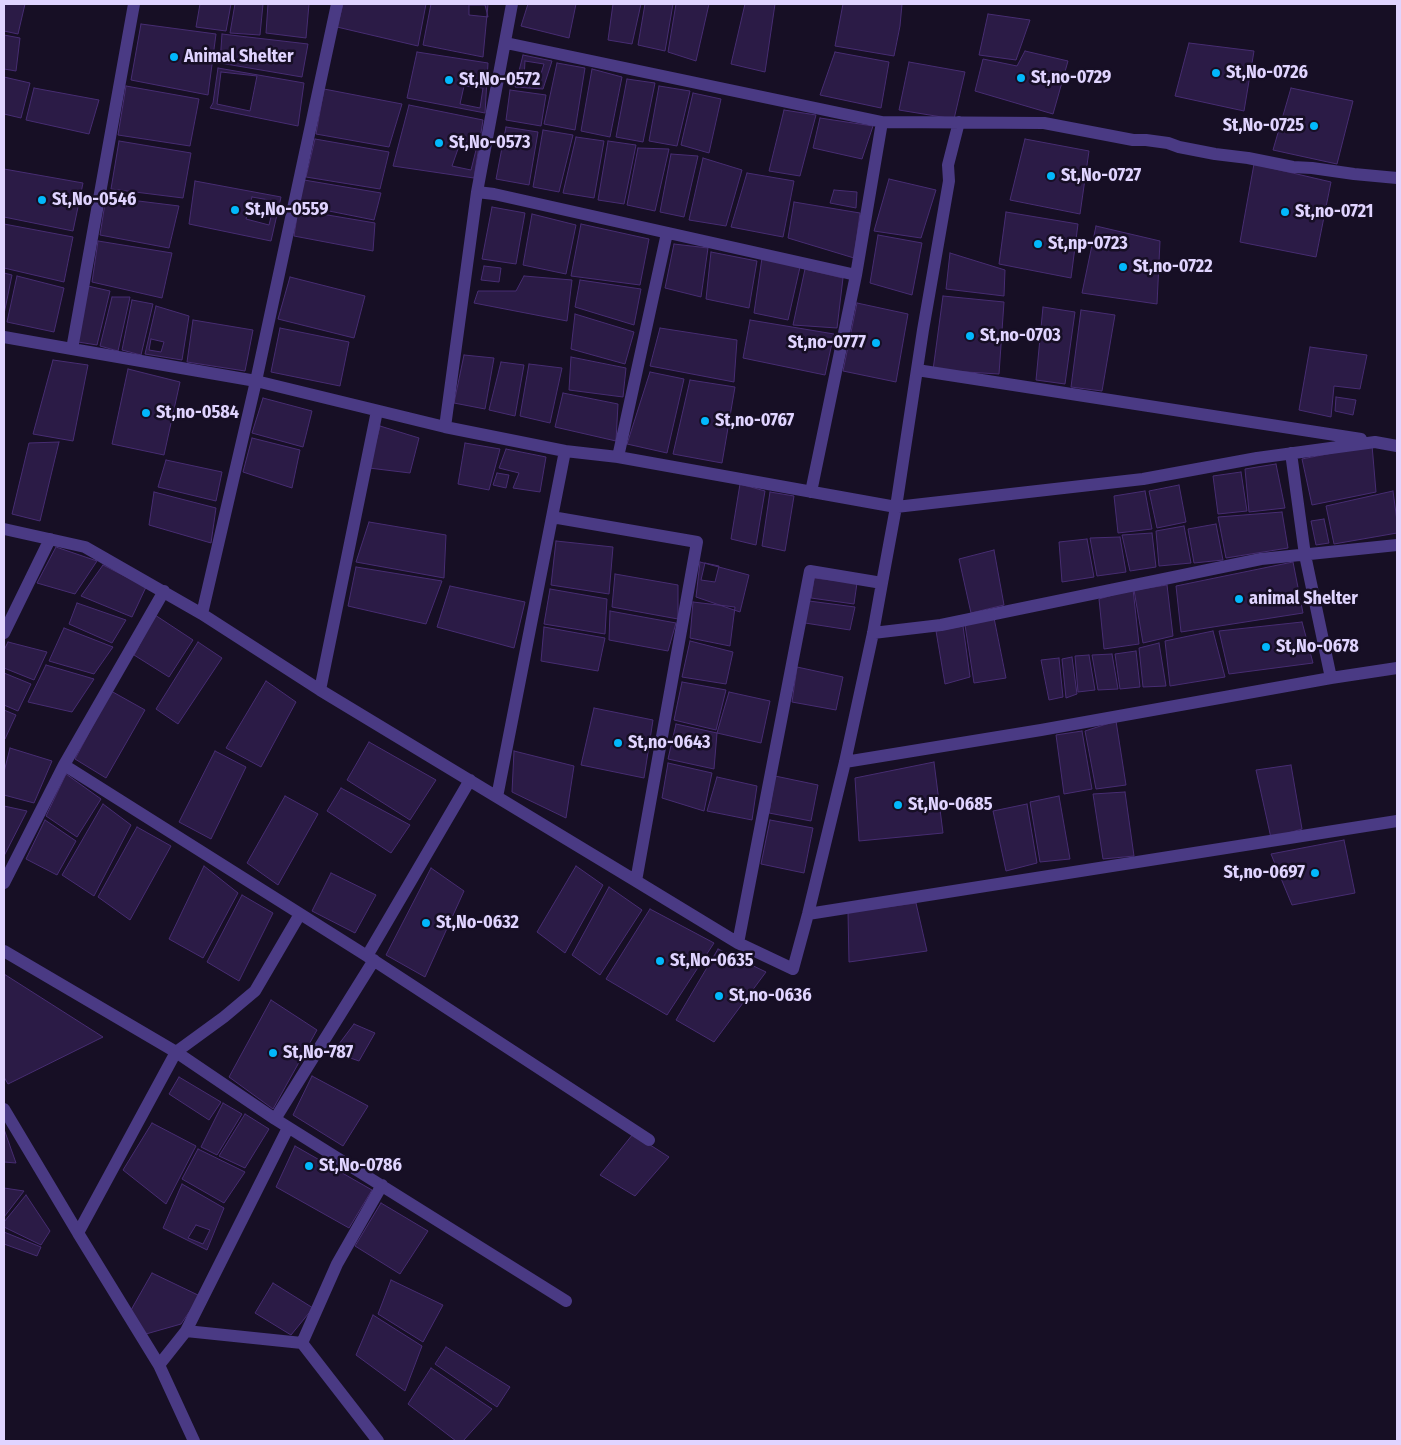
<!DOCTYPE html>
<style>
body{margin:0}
#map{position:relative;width:1401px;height:1445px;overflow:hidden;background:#170f25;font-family:"Fira Sans Condensed",sans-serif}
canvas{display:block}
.frame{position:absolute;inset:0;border:5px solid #e0d4ff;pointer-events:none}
</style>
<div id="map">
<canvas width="1401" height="1445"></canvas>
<div class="frame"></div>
</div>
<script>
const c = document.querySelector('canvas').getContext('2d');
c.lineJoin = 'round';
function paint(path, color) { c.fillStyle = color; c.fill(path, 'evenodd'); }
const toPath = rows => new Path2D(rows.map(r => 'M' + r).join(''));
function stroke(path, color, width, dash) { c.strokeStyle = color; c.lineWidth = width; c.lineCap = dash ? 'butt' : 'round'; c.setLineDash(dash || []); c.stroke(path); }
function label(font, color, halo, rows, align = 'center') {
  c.font = font + ' "Fira Sans Condensed",sans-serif'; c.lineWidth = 5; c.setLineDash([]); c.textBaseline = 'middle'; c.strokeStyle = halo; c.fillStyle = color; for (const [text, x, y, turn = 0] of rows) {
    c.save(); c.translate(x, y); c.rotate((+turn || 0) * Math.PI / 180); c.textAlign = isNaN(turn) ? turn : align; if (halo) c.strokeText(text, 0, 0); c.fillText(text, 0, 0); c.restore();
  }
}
const building = toPath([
 [4,4,25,4,18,34,4,31,4,4],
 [200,4,231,4,226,31,196,27,200,4],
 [235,4,263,4,260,35,230,33,235,4],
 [268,4,309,4,306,38,266,33,268,4],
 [343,4,426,4,418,46,337,27,343,4],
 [431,4,488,4,483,57,423,45,431,4],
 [528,4,576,4,569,38,521,26,528,4],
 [613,4,641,4,632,44,608,40,613,4],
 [645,4,673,4,665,51,638,45,645,4],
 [676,4,709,4,696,61,668,52,676,4],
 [745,4,775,4,765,72,731,64,745,4],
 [843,4,902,4,900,26,894,56,835,46,843,4],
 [469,5,485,5,488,17,469,15,469,5],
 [988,14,1030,20,1016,60,979,55,988,14],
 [141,24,216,34,208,95,131,80,141,24],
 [222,34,308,44,302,77,220,63,222,34],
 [4,35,20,38,16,71,4,69,4,35],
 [1189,43,1254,51,1244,111,1175,96,1189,43],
 [1025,51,1068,61,1053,114,975,91,983,59,1017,66,1025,51],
 [417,52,488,63,485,113,407,98,417,52],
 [835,52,889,62,881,108,820,95,835,52],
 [523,55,552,61,543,89,515,87,523,55],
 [525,61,544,64,539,80,524,79,525,61],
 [909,62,965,72,954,119,899,110,909,62],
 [557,63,585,68,575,130,544,124,557,63],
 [218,68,304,83,298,126,210,108,213,103,218,68],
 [592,69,622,77,610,137,581,131,592,69],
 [221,72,257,76,250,111,217,104,221,72],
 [4,77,30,83,21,118,4,114,4,77],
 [627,79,655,83,643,142,616,137,627,79],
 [126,86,199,99,190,146,118,135,126,86],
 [464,86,483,88,480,108,460,104,464,86],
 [659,86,690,91,677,146,649,141,659,86],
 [34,88,99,100,89,134,26,120,34,88],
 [1291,88,1353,101,1337,164,1273,150,1291,88],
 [324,89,402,104,389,147,316,134,324,89],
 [510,90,546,95,541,126,506,120,510,90],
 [693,93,721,99,709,153,681,145,693,93],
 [409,105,483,120,474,178,393,166,409,105],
 [784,110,816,115,800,176,769,171,784,110],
 [820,118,873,126,862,159,813,148,820,118],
 [506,127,538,132,529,185,496,179,506,127],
 [543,130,573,135,559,192,533,187,543,130],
 [576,137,604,141,594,198,563,193,576,137],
 [315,139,389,152,380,189,306,177,315,139],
 [1025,139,1089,151,1080,214,1010,200,1025,139],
 [119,141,191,153,183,198,111,189,119,141],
 [608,141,636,145,624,204,598,200,608,141],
 [459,146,476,150,471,170,452,166,459,146],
 [638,148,669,149,655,211,627,205,638,148],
 [671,154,698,156,684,217,660,212,671,154],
 [703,158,742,170,726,226,689,220,703,158],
 [1254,164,1331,182,1316,257,1240,242,1254,164],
 [4,169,83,183,73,231,4,217,4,169],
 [747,173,794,181,783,237,731,227,747,173],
 [889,179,936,190,921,238,874,231,889,179],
 [304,180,381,193,374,220,299,205,304,180],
 [195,181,281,197,271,241,189,224,195,181],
 [834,190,857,192,856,208,830,203,834,190],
 [106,197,179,206,169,248,100,235,106,197],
 [252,197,275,201,269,225,246,219,252,197],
 [794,202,860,213,854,258,788,238,794,202],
 [492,207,525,213,516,264,482,259,492,207],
 [298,210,375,223,373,251,294,236,298,210],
 [1006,212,1078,224,1071,278,999,264,1006,212],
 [532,214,576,225,566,274,523,265,532,214],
 [4,224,73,237,64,282,4,268,4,224],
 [581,224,649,239,640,285,571,276,581,224],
 [1096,226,1160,241,1157,304,1082,293,1096,226],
 [878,235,922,243,912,295,870,283,878,235],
 [98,241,172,253,162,298,92,282,98,241],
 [674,244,708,248,701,297,665,288,674,244],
 [711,252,757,261,749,308,706,299,711,252],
 [950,253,1005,270,1004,296,946,289,950,253],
 [762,258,800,267,788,320,754,313,762,258],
 [484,266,501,268,499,282,481,280,484,266],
 [805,269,843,278,837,328,793,325,805,269],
 [4,273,12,275,4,314,4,273],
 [17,276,64,288,54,332,7,322,17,276],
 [524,276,572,280,567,321,474,303,478,291,516,291,524,276],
 [290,277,365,296,354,338,278,319,290,277],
 [580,280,641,289,634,325,575,307,580,280],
 [88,286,110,291,97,345,78,342,88,286],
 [943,296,1004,302,999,374,933,370,943,296],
 [112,297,130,297,118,351,100,346,112,297],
 [132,300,153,304,141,355,122,350,132,300],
 [857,303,908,314,896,382,843,371,857,303],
 [156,306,189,316,182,360,145,354,156,306],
 [1043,307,1075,312,1065,384,1036,380,1043,307],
 [1081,310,1115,315,1102,391,1071,387,1081,310],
 [575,314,634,332,625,364,571,349,575,314],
 [193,320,253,330,245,371,187,362,193,320],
 [750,320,834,334,825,375,743,358,750,320],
 [280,328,349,342,340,386,271,372,280,328],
 [660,328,737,340,734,382,650,366,660,328],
 [151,339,164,342,161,352,149,350,151,339],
 [1310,347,1367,355,1360,389,1334,386,1331,417,1299,410,1310,347],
 [464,355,494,358,485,409,454,403,464,355],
 [571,357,626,368,623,397,569,390,571,357],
 [53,360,88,365,73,441,33,434,53,360],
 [501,362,524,365,515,416,489,410,501,362],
 [529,364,562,368,550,423,520,416,529,364],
 [128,369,180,382,164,455,112,444,128,369],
 [650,372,684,379,667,453,627,444,650,372],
 [690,380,735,387,722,463,673,454,690,380],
 [563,393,618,404,616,441,555,427,563,393],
 [1336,397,1356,400,1353,415,1335,411,1336,397],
 [263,398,312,411,303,447,252,433,263,398],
 [380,426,419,438,410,473,369,468,380,426],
 [252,438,300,450,292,488,243,472,252,438],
 [59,442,40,521,12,514,29,443,59,442],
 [465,443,500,449,489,490,458,484,465,443],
 [1372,445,1376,492,1312,505,1302,459,1372,445],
 [506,449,546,457,540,492,513,488,519,473,499,468,506,449],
 [166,460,222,472,216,501,158,487,166,460],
 [1276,464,1285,508,1249,512,1245,469,1276,464],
 [1241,472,1247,511,1218,514,1213,476,1241,472],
 [497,473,509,475,506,488,493,485,497,473],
 [740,484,765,491,756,545,731,539,740,484],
 [1179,485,1186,522,1157,528,1149,491,1179,485],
 [1145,491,1152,529,1118,533,1114,496,1145,491],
 [1393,491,1397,521,1397,533,1334,544,1326,506,1393,491],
 [154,492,216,508,211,543,149,525,154,492],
 [770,492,794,496,785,551,762,546,770,492],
 [1282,512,1288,548,1226,558,1218,517,1282,512],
 [1324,519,1329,543,1316,545,1311,521,1324,519],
 [369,522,446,535,444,578,356,562,369,522],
 [1216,524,1223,560,1194,563,1188,529,1216,524],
 [1184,526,1191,563,1159,566,1156,531,1184,526],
 [1152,533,1156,567,1130,571,1122,535,1152,533],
 [1120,537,1126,572,1097,576,1090,538,1120,537],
 [1087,539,1094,577,1062,582,1059,542,1087,539],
 [556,541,613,547,609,594,551,585,556,541],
 [56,547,97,561,75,594,37,583,56,547],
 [994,550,1004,605,971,613,959,559,994,550],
 [700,562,749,575,740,612,696,597,700,562],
 [1293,562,1303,613,1181,632,1176,586,1293,562],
 [705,563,719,566,715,582,701,580,705,563],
 [103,565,146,587,132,617,81,596,103,565],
 [356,567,442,581,426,624,348,606,356,567],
 [615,574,678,585,678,619,612,607,615,574],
 [814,578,857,583,854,604,811,598,814,578],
 [1167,585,1173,636,1143,643,1134,590,1167,585],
 [450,586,525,602,514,648,437,627,450,586],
 [550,589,607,599,605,634,544,624,550,589],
 [1133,589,1139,644,1104,649,1099,599,1133,589],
 [809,601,855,607,850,630,805,623,809,601],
 [693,602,735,607,730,646,690,638,693,602],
 [77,603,126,620,112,643,69,624,77,603],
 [610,611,676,623,668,651,609,640,610,611],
 [155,615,193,640,169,677,134,655,155,615],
 [994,618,1006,678,974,683,965,625,994,618],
 [1302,622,1313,663,1229,674,1219,631,1302,622],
 [963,626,970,677,945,684,936,631,963,626],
 [544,627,605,638,598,671,541,661,544,627],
 [64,628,113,647,94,674,49,661,64,628],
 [1213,631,1225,677,1170,686,1165,641,1213,631],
 [690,641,733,652,726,684,682,677,690,641],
 [8,642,47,652,34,680,4,668,4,650,8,642],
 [198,642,222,658,178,724,156,709,198,642],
 [1159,643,1166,686,1143,687,1139,648,1159,643],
 [1136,651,1140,687,1120,689,1115,654,1136,651],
 [1112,654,1118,689,1098,690,1092,655,1112,654],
 [1089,655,1095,690,1078,692,1075,656,1089,655],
 [1072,657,1077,694,1066,698,1062,659,1072,657],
 [1059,658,1063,697,1049,700,1041,660,1059,658],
 [46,665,94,679,72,712,28,702,46,665],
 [797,667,843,677,836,710,792,702,797,667],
 [4,673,31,684,18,711,4,705,4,673],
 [266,681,296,702,261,767,226,748,266,681],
 [682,682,726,690,716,730,674,720,682,682],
 [111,691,145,710,106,778,75,759,111,691],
 [729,692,770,701,761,743,717,733,729,692],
 [594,708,653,720,644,778,581,765,594,708],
 [4,710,16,715,5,739,4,739,4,710],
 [1116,721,1126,785,1096,789,1085,731,1116,721],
 [676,724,717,733,714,769,668,759,676,724],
 [1082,731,1092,789,1064,794,1056,735,1082,731],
 [369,742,436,780,410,820,347,780,369,742],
 [10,748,52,761,34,803,4,795,4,772,10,748],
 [215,751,246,767,211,839,179,822,215,751],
 [514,751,574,766,566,818,512,792,514,751],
 [934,762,943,833,859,841,855,778,934,762],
 [668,763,712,773,704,811,662,798,668,763],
 [1291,765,1302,829,1271,838,1256,770,1291,765],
 [66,774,101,799,77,837,46,816,66,774],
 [775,776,818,785,811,821,769,813,775,776],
 [717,777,757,786,752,820,707,811,717,777],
 [341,788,410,825,391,853,327,811,341,788],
 [1125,792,1134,856,1103,859,1093,794,1125,792],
 [285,796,318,814,278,885,247,863,285,796],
 [1059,796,1070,859,1040,862,1030,802,1059,796],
 [103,804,131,825,94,896,62,875,103,804],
 [1027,804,1037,863,1006,871,993,811,1027,804],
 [4,806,27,811,4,856,4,806],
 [45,820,76,841,57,875,26,859,45,820],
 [770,820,813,828,804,873,761,864,770,820],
 [137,827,171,846,130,920,98,897,137,827],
 [1344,840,1355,893,1292,905,1271,854,1344,840],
 [204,866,238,893,203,958,169,939,204,866],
 [576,866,603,885,565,953,537,932,576,866],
 [431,868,464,891,425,977,386,955,431,868],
 [331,873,376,895,355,933,312,911,331,873],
 [609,887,642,910,600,975,572,955,609,887],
 [242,895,273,913,239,981,207,962,242,895],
 [916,903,927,951,849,962,848,912,916,903],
 [650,909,714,943,667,1015,606,979,650,909],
 [718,949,766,972,714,1042,676,1020,718,949],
 [4,974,103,1037,8,1084,4,1077,4,974],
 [271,1000,317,1030,273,1109,229,1077,271,1000],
 [354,1024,375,1033,359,1061,333,1052,354,1024],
 [312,1076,368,1106,343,1146,293,1115,312,1076],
 [179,1077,221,1102,209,1120,169,1094,179,1077],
 [223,1103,242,1114,217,1155,201,1147,223,1103],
 [245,1114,269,1129,245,1168,219,1156,245,1114],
 [152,1123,196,1146,166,1204,123,1170,152,1123],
 [4,1129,16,1163,4,1162,4,1129],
 [633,1134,669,1157,635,1196,600,1175,633,1134],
 [295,1146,372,1190,349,1228,276,1187,295,1146],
 [198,1149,245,1172,224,1203,182,1179,198,1149],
 [182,1184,224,1208,207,1250,163,1228,182,1184],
 [4,1188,24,1191,4,1217,4,1188],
 [26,1195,50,1231,41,1245,4,1227,4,1222,26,1195],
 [381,1203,428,1231,400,1274,355,1246,381,1203],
 [196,1225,210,1230,203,1244,188,1238,196,1225],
 [4,1232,41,1247,37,1256,4,1244,4,1232],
 [152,1273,200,1296,181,1324,146,1334,131,1310,152,1273],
 [391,1280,443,1305,423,1342,378,1314,391,1280],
 [273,1283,313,1308,291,1335,255,1313,273,1283],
 [373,1315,422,1346,405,1391,356,1355,373,1315],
 [446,1347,510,1387,497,1407,435,1364,446,1347],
 [431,1368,492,1409,463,1441,456,1441,408,1404,431,1368]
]);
const minor = toPath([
 [506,43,882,122],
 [959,122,948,165,949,181,923,330,896,507,1143,479,1257,458,1375,442,1397,446],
 [477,192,494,194,856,275,882,122,1044,123,1133,140,1146,140,1168,143,1179,147,1215,154,1248,158,1293,167,1312,168,1354,174,1397,178],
 [4,337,72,349,134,4],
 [72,349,256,381,337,4],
 [917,370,1361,439],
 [377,411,320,690,497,797,565,451,445,427],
 [565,451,618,457,896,507,882,583,810,571,738,943],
 [1291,453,1305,555,1331,678],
 [618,457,667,233],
 [811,492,856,275],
 [4,529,85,547,202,614],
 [164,591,64,765,367,956,470,780],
 [4,633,50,539],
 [873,633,941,625,1261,559,1397,545],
 [320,690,202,614,256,381,445,427,477,192,512,4],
 [845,762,1041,730,1331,678,1397,668],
 [497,797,636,881,697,542,552,517],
 [636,881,738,943,793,969,808,914,845,762,873,633,882,583],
 [4,883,64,765],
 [808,914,1397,821],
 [4,951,176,1052,224,1017,255,991,300,914],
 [367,956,649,1140],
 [374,960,275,1119,566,1301],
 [4,1109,78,1233],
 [186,1331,302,1343],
 [159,1365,186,1331,288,1128],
 [194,1441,159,1365,78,1233,176,1052,275,1119],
 [378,1441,302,1343,337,1264,382,1185]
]);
const markers = [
 [174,57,5,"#02b8fc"],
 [1216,73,5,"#02b8fc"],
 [1021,78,5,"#02b8fc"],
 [449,80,5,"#02b8fc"],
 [1314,126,5,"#02b8fc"],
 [439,143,5,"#02b8fc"],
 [1051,176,5,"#02b8fc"],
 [42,200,5,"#02b8fc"],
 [235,210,5,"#02b8fc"],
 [1285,212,5,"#02b8fc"],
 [1038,244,5,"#02b8fc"],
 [1123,267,5,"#02b8fc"],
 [970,336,5,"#02b8fc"],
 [876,343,5,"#02b8fc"],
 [146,413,5,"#02b8fc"],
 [705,421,5,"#02b8fc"],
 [1239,599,5,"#02b8fc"],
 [1266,647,5,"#02b8fc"],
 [618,743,5,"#02b8fc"],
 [898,805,5,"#02b8fc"],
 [1315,873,5,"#02b8fc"],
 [426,923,5,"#02b8fc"],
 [660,961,5,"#02b8fc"],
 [719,996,5,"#02b8fc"],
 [273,1053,5,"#02b8fc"],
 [309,1166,5,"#02b8fc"]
];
const poiNames = [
 ["Animal Shelter",184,57],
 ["St,No-0726",1226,73],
 ["St,no-0729",1031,78],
 ["St,No-0572",459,80],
 ["St,No-0725",1304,126,"right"],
 ["St,No-0573",449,143],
 ["St,No-0727",1061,176],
 ["St,No-0546",52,200],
 ["St,No-0559",245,210],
 ["St,no-0721",1295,212],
 ["St,np-0723",1048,244],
 ["St,no-0722",1133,267],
 ["St,no-0703",980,336],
 ["St,no-0777",866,343,"right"],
 ["St,no-0584",156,413],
 ["St,no-0767",715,421],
 ["animal Shelter",1249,599],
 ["St,No-0678",1276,647],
 ["St,no-0643",628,743],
 ["St,No-0685",908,805],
 ["St,no-0697",1305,873,"right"],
 ["St,No-0632",436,923],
 ["St,No-0635",670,961],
 ["St,no-0636",729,996],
 ["St,No-787",283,1053],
 ["St,No-0786",319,1166]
];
paint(building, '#2b1b46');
stroke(building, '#472d72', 1);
stroke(minor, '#4a3a84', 12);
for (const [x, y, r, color] of markers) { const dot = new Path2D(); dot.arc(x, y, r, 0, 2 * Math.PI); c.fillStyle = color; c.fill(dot); stroke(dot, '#170f25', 2); }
label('bold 18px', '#e0d4ff', '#170f25', poiNames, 'left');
</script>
